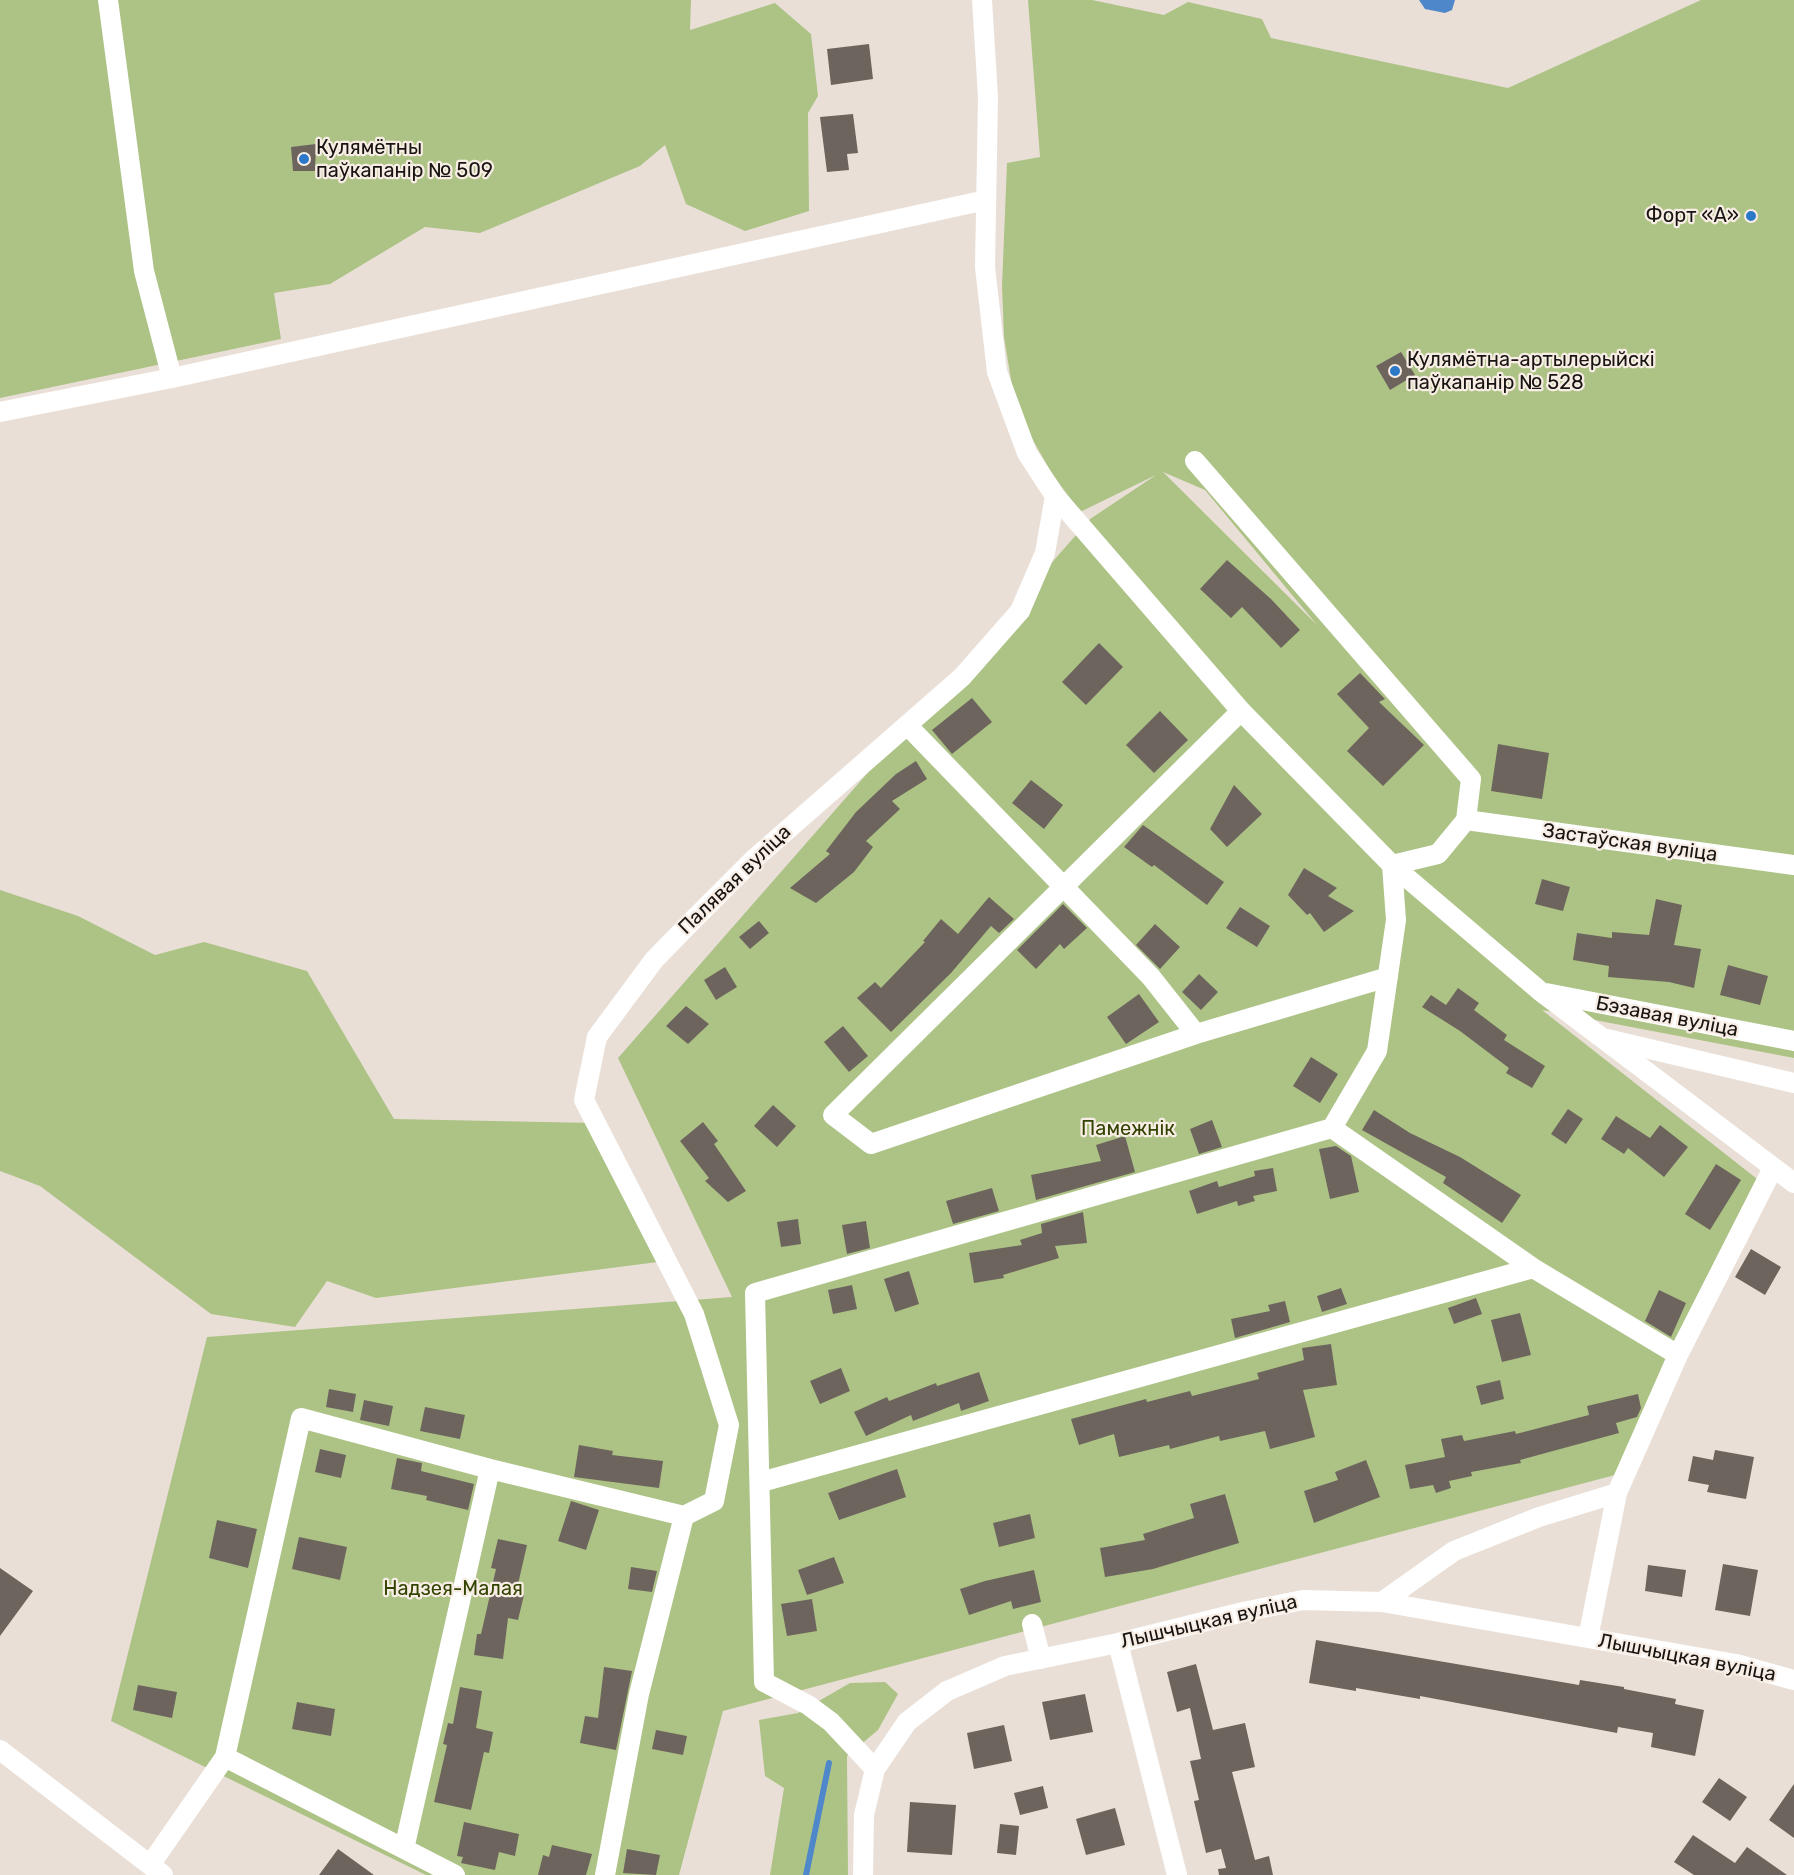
<!DOCTYPE html>
<meta charset="utf-8">
<style>
body{margin:0}
canvas{display:block;background:#e9dfd7}
</style>
<canvas width="1794" height="1875"></canvas>
<script>
const c = document.querySelector('canvas').getContext('2d');
c.lineJoin = 'round';
function paint(path, color) { c.fillStyle = color; c.fill(path, 'evenodd'); }
const toPath = rows => new Path2D(rows.map(r => 'M' + r).join(''));
function stroke(path, color, width, dash) { c.strokeStyle = color; c.lineWidth = width; c.lineCap = dash ? 'butt' : 'round'; c.setLineDash(dash || []); c.stroke(path); }
function label(font, color, halo, rows, align = 'center') {
  c.font = font + ' Rubik,sans-serif'; c.lineWidth = 4.5; c.setLineDash([]); c.textBaseline = 'middle'; c.strokeStyle = halo; c.fillStyle = color; for (const [text, x, y, turn = 0] of rows) {
    c.save(); c.translate(x, y); c.rotate((+turn || 0) * Math.PI / 180); c.textAlign = isNaN(turn) ? turn : align; if (halo) c.strokeText(text, 0, 0); c.fillText(text, 0, 0); c.restore();
  }
}
const green = toPath([
 [0,0,691,0,690,30,775,3,811,34,818,96,808,113,809,211,745,231,686,204,665,145,640,166,480,233,425,227,330,284,274,293,281,339,0,398],
 [1028,0,1092,0,1164,15,1188,2,1262,19,1271,38,1508,88,1701,0,1794,0,1794,1058,1542,1010,1761,1182,1615,1475,723,1711,679,1875,426,1875,111,1721,207,1337,732,1297,618,1058,1090,519,1156,475,1080,512,1051,472,1030,435,1012,386,1004,337,1002,286,1007,163,1040,157],
 [1163,472,1205,490,1317,625],
 [0,890,78,916,155,955,204,942,307,971,394,1119,594,1123,658,1262,376,1298,327,1281,295,1327,211,1314,40,1186,0,1171],
 [885,1682,898,1694,878,1730,847,1756,848,1875,770,1875,784,1788,765,1776,759,1720,798,1713,850,1683]
]);
const water = toPath([
 [1419,0,1455,0,1452,10,1445,13,1425,9]
]);
const stream = toPath([
 [806,1875,829,1763]
]);
const building = toPath([
 [869,44,873,79,831,85,827,49],
 [853,114,858,153,847,154,849,170,827,172,820,117],
 [316,144,315,171,293,171,291,147],
 [1401,352,1415,375,1390,390,1376,366],
 [1227,560,1271,599,1300,630,1281,648,1242,607,1231,618,1200,589],
 [1099,643,1123,667,1086,705,1062,682],
 [1360,673,1385,699,1379,702,1424,745,1383,786,1347,751,1369,728,1337,694],
 [972,698,992,722,952,754,932,730],
 [1160,711,1188,740,1154,773,1126,745],
 [1498,744,1549,753,1542,799,1491,791],
 [916,761,927,779,892,801,900,809,866,841,873,847,854,872,816,903,790,888,830,854,826,851,856,812,896,774],
 [1031,780,1063,805,1044,829,1012,803],
 [1234,785,1262,814,1227,847,1210,829],
 [1143,825,1224,882,1207,905,1154,865,1152,867,1124,847],
 [1304,868,1337,888,1328,896,1354,911,1324,932,1310,913,1307,915,1288,895],
 [1542,879,1570,887,1563,911,1535,904],
 [989,897,1014,919,999,933,991,926,951,973,891,1032,857,998,875,982,881,988,925,942,923,941,941,919,958,934],
 [1656,899,1682,905,1674,945,1701,949,1694,988,1669,982,1608,977,1609,966,1573,960,1577,933,1612,938,1612,932,1649,935],
 [1063,904,1087,928,1064,949,1060,944,1036,969,1017,950],
 [1240,907,1270,926,1257,947,1226,928],
 [759,921,769,933,750,949,739,937],
 [1155,924,1180,947,1160,969,1136,945],
 [1728,965,1768,976,1760,1005,1720,995],
 [725,967,737,987,716,1000,704,980],
 [1199,974,1218,992,1201,1010,1182,992],
 [1458,988,1479,1003,1474,1010,1507,1035,1504,1040,1545,1066,1532,1088,1506,1073,1509,1068,1460,1031,1422,1007,1431,995,1446,1005],
 [1139,994,1159,1022,1126,1044,1107,1017],
 [686,1006,709,1024,688,1044,666,1026],
 [843,1026,868,1056,849,1072,824,1042],
 [1311,1057,1338,1074,1320,1103,1293,1086],
 [773,1105,796,1126,777,1147,754,1126],
 [1568,1109,1583,1119,1566,1144,1551,1134],
 [1374,1110,1410,1133,1460,1157,1521,1195,1502,1223,1443,1183,1446,1177,1362,1130],
 [1616,1116,1650,1138,1660,1125,1688,1147,1664,1177,1628,1148,1624,1154,1601,1139],
 [1212,1120,1222,1147,1199,1154,1190,1129],
 [703,1122,718,1141,714,1144,746,1191,728,1202,705,1181,709,1178,680,1141],
 [1125,1136,1135,1172,1036,1200,1031,1175,1101,1161,1096,1145],
 [1336,1146,1351,1156,1359,1192,1330,1199,1319,1149],
 [1716,1164,1741,1180,1710,1230,1685,1214],
 [1273,1168,1277,1191,1253,1196,1255,1201,1238,1206,1237,1201,1197,1214,1189,1191,1217,1181,1219,1187,1255,1176,1254,1171],
 [992,1188,999,1211,953,1224,946,1201],
 [1083,1212,1087,1243,1055,1246,1059,1258,1003,1275,1004,1278,974,1283,969,1253,1022,1245,1020,1240,1042,1233,1041,1224],
 [798,1219,801,1244,781,1247,777,1222],
 [866,1221,870,1248,847,1254,842,1225],
 [1751,1249,1781,1267,1765,1295,1735,1277],
 [909,1271,919,1304,895,1312,884,1279],
 [852,1285,857,1309,833,1314,828,1290],
 [1341,1288,1347,1304,1322,1312,1317,1296],
 [1659,1290,1686,1303,1671,1337,1645,1321],
 [1476,1298,1482,1314,1454,1324,1448,1308],
 [1285,1301,1290,1322,1235,1338,1231,1319,1270,1311,1268,1305],
 [1520,1313,1531,1355,1502,1362,1491,1320],
 [1331,1344,1337,1385,1303,1390,1315,1437,1270,1449,1265,1431,1220,1441,1219,1436,1170,1449,1169,1445,1119,1457,1114,1434,1079,1445,1071,1419,1146,1399,1147,1402,1190,1391,1192,1396,1259,1379,1257,1373,1304,1360,1302,1348],
 [841,1368,850,1391,820,1404,810,1381],
 [979,1372,989,1401,961,1411,959,1403,913,1421,911,1415,866,1436,854,1412,887,1397,889,1401,936,1383,937,1386],
 [1500,1380,1504,1399,1481,1405,1476,1386],
 [329,1389,356,1394,353,1412,326,1407],
 [1638,1394,1641,1408,1637,1417,1616,1423,1619,1433,1520,1460,1521,1463,1471,1472,1472,1476,1449,1481,1451,1488,1436,1493,1433,1485,1410,1489,1405,1465,1445,1457,1441,1439,1462,1435,1464,1441,1515,1431,1516,1434,1589,1415,1587,1406],
 [364,1400,393,1406,389,1426,360,1420],
 [425,1407,465,1415,460,1439,420,1431],
 [579,1445,613,1451,612,1455,663,1461,659,1488,574,1477],
 [320,1449,346,1455,341,1478,315,1472],
 [1715,1450,1754,1457,1746,1499,1707,1492,1709,1485,1688,1481,1693,1456,1713,1460],
 [397,1458,422,1463,421,1471,474,1484,468,1510,426,1500,427,1496,391,1489],
 [1366,1460,1380,1497,1314,1523,1304,1491,1338,1480,1335,1472],
 [897,1469,906,1497,839,1520,828,1493],
 [1225,1494,1239,1543,1153,1569,1105,1577,1100,1548,1145,1540,1143,1534,1194,1518,1190,1504],
 [571,1501,599,1510,586,1550,558,1541],
 [1030,1514,1035,1538,999,1547,993,1523],
 [217,1520,257,1529,248,1568,209,1558],
 [299,1537,347,1547,340,1580,292,1569],
 [498,1539,527,1545,516,1593,524,1595,518,1620,508,1618,503,1659,474,1655,477,1634,481,1634,496,1569,491,1568],
 [834,1557,844,1583,807,1595,798,1570],
 [1723,1564,1758,1570,1750,1616,1715,1610],
 [1648,1565,1686,1570,1682,1597,1645,1591],
 [631,1567,657,1571,652,1592,628,1589],
 [0,1568,33,1591,0,1636],
 [1034,1570,1041,1602,1013,1609,1011,1601,969,1615,960,1589,985,1581],
 [812,1599,817,1631,787,1636,781,1604],
 [1316,1640,1579,1685,1580,1680,1624,1687,1624,1689,1676,1699,1675,1704,1704,1710,1695,1756,1651,1747,1653,1733,1618,1727,1617,1733,1420,1696,1420,1699,1356,1688,1356,1691,1309,1683],
 [1196,1664,1213,1730,1245,1723,1255,1767,1232,1772,1255,1860,1269,1856,1273,1875,1219,1875,1218,1869,1226,1868,1221,1849,1206,1853,1194,1801,1199,1800,1190,1761,1201,1759,1190,1708,1177,1712,1167,1672],
 [604,1667,632,1671,616,1750,580,1743,585,1716,598,1718],
 [138,1685,177,1692,172,1718,133,1710],
 [460,1687,482,1691,476,1728,493,1732,489,1753,484,1752,471,1810,434,1802,447,1745,443,1744,448,1723,453,1724],
 [1085,1694,1093,1732,1050,1740,1042,1702],
 [297,1702,335,1709,331,1736,292,1729],
 [1004,1725,1012,1761,974,1769,967,1733],
 [656,1730,687,1736,683,1755,652,1749],
 [1719,1778,1747,1797,1730,1821,1702,1802],
 [1794,1784,1794,1838,1769,1820],
 [1043,1786,1048,1808,1020,1815,1014,1793],
 [910,1802,956,1805,952,1855,907,1852],
 [1115,1808,1125,1845,1086,1855,1076,1819],
 [464,1822,519,1834,515,1856,499,1852,495,1870,461,1863,463,1857,457,1856],
 [1000,1824,1019,1826,1016,1855,997,1853],
 [1693,1835,1735,1863,1747,1847,1787,1875,1694,1875,1674,1862],
 [552,1845,592,1854,586,1875,538,1875,543,1855,549,1857],
 [338,1849,374,1875,319,1875],
 [627,1849,660,1855,656,1875,623,1873]
]);
const minor = toPath([
 [108,0,144,271,172,378],
 [982,0,988,97,985,267,997,372,1027,453,1055,496,1241,711,1392,865,1540,991,1794,1183],
 [0,412,172,378,986,200],
 [1241,711,833,1115,871,1144,1196,1034,1388,977],
 [907,725,1151,977,1196,1034],
 [1466,820,1794,865],
 [1546,993,1794,1041],
 [1607,1039,1794,1083],
 [1332,1128,1533,1268,1678,1355],
 [761,1482,1533,1268],
 [1382,1602,1454,1551,1539,1517,1617,1493],
 [1032,1624,1041,1659],
 [1588,1638,1617,1493,1678,1355,1773,1168],
 [1118,1643,1177,1875],
 [0,1750,163,1875],
 [875,1769,831,1722,808,1705,764,1682,755,1293,1332,1128,1377,1051,1396,920,1392,865,1438,854,1466,820,1471,779,1195,461],
 [404,1849,490,1469],
 [150,1865,225,1757],
 [455,1875,225,1757,301,1418,490,1469,684,1516,714,1501,729,1425,694,1314,584,1100,597,1037,654,960,695,918,754,859,962,677,1020,611,1045,553,1055,496],
 [605,1875,639,1694,684,1516],
 [863,1875,864,1815,875,1769,907,1722,947,1691,1005,1666,1118,1643,1243,1612,1303,1600,1382,1602,1736,1664,1794,1680]
]);
const markers = [
 [304,159,6,"#2b78c8"],
 [1751,216,6,"#2b78c8"],
 [1395,371,6,"#2b78c8"]
];
const poiNames = [
 ["Кулямётны",316,148],
 ["паўкапанір № 509",316,171],
 ["Форт «А»",1739,216,"right"],
 ["Кулямётна-артылерыйскі",1407,360],
 ["паўкапанір № 528",1407,383]
];
const streetNames = [
 ["Застаўская вуліца",1630,843,8],
 ["Палявая вуліца",735,880,-44],
 ["Бэзавая вуліца",1667,1017,11],
 ["Лышчыцкая вуліца",1209,1622,-13],
 ["Лышчыцкая вуліца",1687,1658,11]
];
const parkNames = [
 ["Памежнік",1128,1129],
 ["Надзея-Малая",453,1589]
];
paint(green, '#adc386');
paint(water, '#4f88ca');
stroke(stream, '#4f88ca', 6);
paint(building, '#6d655d');
stroke(minor, '#fff', 20);
for (const [x, y, r, color] of markers) { const dot = new Path2D(); dot.arc(x, y, r, 0, 2 * Math.PI); c.fillStyle = color; c.fill(dot); stroke(dot, '#f7ede4', 2); }
label('20px', '#171411', '#f7ede4', poiNames, 'left');
label('20px', '#171411', '#f7ede4', streetNames);
label('20px', '#334402', '#f7ede4', parkNames);
</script>
